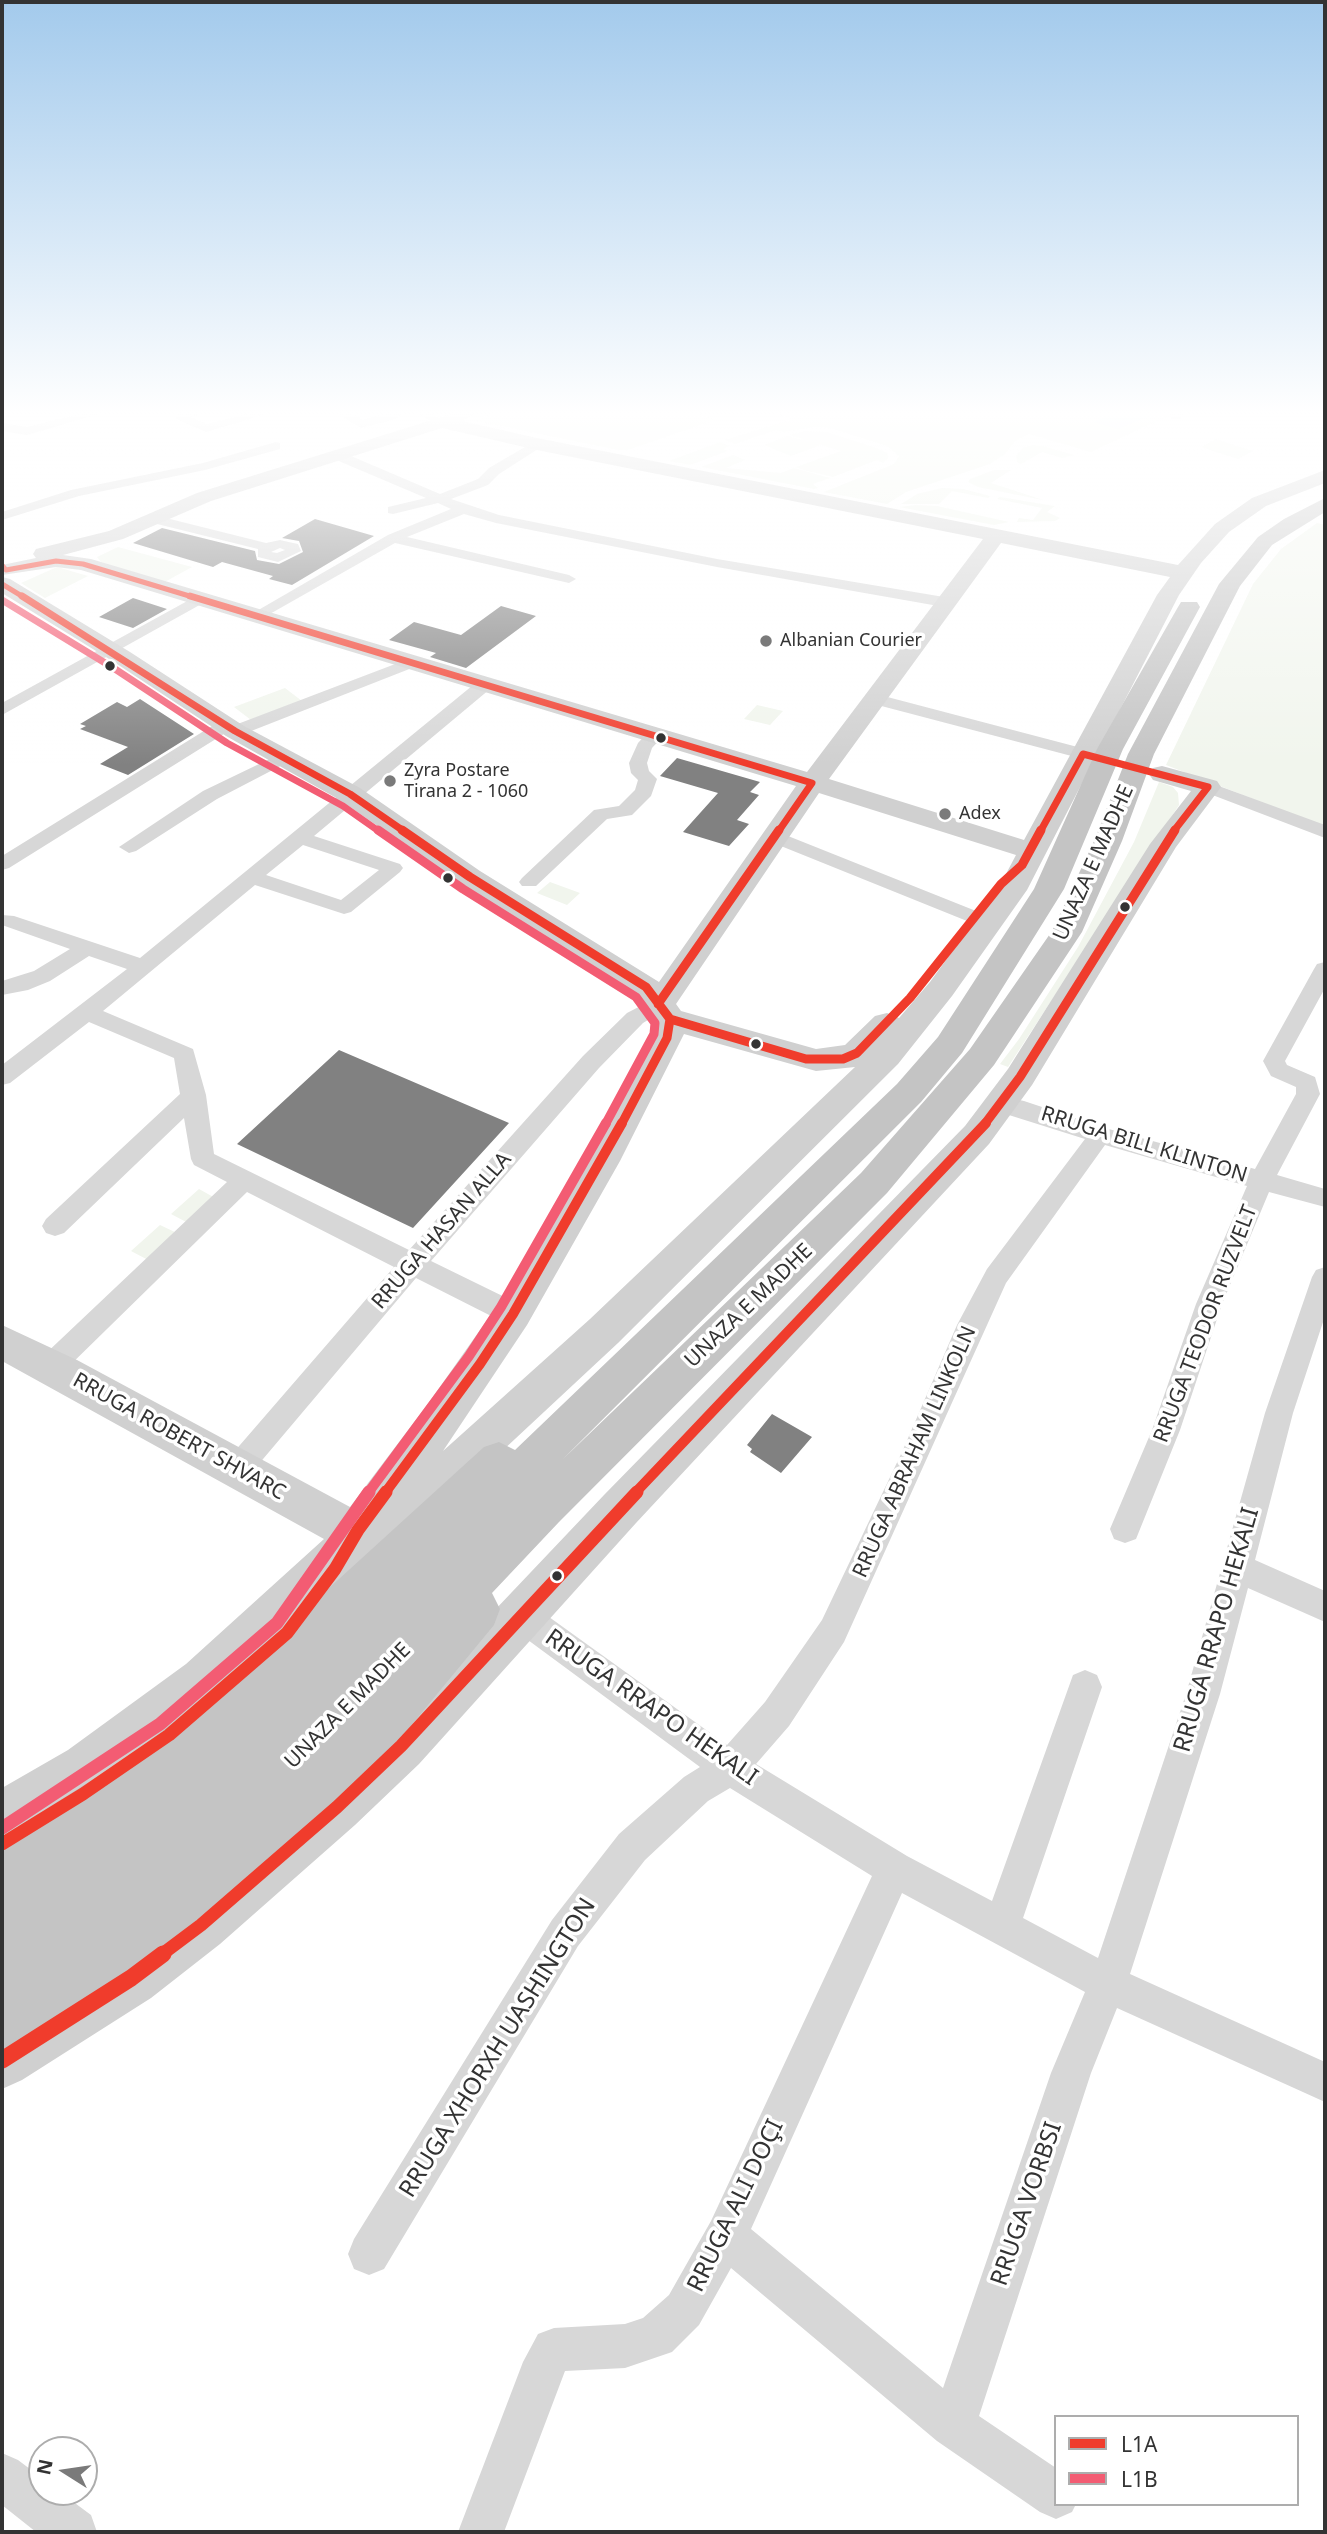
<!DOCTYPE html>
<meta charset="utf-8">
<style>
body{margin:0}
#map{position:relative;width:1327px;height:2534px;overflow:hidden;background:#fff;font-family:"Noto Sans",sans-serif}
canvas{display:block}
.frame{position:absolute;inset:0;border:4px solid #333;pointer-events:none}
.legend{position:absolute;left:1054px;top:2415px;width:245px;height:91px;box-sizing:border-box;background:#fff;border:2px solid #adadad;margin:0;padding:9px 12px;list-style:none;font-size:21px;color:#333}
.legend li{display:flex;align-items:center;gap:14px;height:35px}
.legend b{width:35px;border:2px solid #adadad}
.north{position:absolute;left:28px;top:2436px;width:70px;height:70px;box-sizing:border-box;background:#fff;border:2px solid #adadad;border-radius:50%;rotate:282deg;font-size:19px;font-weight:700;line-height:28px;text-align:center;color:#333}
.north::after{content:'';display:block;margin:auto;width:24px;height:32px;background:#7a7a7a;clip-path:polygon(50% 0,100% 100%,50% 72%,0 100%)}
</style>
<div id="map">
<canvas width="1327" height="2534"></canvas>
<div class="frame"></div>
<ul class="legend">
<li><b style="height:9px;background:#f03c2c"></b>L1A</li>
<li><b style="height:9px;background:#f35c73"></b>L1B</li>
</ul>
<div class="north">N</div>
</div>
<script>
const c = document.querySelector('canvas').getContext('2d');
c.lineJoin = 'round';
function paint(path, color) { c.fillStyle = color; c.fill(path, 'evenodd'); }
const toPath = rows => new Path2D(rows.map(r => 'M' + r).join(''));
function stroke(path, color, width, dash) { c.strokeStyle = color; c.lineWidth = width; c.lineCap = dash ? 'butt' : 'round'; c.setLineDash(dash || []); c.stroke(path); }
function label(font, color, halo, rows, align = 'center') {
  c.font = font + ' "Noto Sans",sans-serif'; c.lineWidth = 7; c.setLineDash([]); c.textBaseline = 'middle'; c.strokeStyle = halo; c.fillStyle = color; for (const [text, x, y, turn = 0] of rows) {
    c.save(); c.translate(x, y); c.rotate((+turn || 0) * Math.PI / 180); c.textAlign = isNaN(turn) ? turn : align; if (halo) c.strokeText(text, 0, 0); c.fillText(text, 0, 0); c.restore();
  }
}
const green = toPath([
 [496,411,692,411,715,420,628,450,618,450,476,421],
 [770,411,1179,411,1091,452,1029,434,1015,441,1005,454,990,464,906,492,887,504,824,492,894,464,899,456,887,446,830,428,816,427,783,432,776,430,735,444,725,440,792,419],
 [807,431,827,432,879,449,887,453,888,458,883,463,877,460,833,477,803,470,796,467,841,451,789,435],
 [787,436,812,442,821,445,791,456,764,445],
 [1216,439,1237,446,1253,451,1238,459,1201,447],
 [720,442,729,446,723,449,728,451,690,465,669,461],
 [1032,445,1043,446,1074,455,1062,458,1042,452,1021,464,1017,462,1016,456,1023,448],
 [733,455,745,460,726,468,781,473,794,468,830,478,813,484,818,488,814,489,701,467],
 [994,470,1011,470,991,483,1043,500,978,487,968,482,970,479],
 [942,488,963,489,990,496,988,498,952,491,939,504,901,504,917,494],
 [1000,497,1055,506,1047,512,1060,518,1055,521,1017,522,1019,518,1033,520,1042,508,997,499],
 [916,505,937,506,1009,522,994,525,899,507],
 [1317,523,1325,525,1325,827,1166,765,1253,584,1281,549],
 [118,547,192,567,163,583,101,562,97,557],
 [57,567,88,576,45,598,21,583],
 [285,688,302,701,251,720,234,707],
 [757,705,783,711,770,725,744,719],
 [1159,782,1173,787,1178,793,1179,805,1008,1067,1000,1064,1019,1039,1078,947,1134,842],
 [550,882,580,893,567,905,537,893],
 [199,1189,217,1199,190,1224,171,1214],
 [160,1225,179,1234,150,1261,131,1251]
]);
const water = toPath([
 [1119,411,1161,411,1118,429,1094,422]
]);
const building = toPath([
 [315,519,374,536,292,585,269,579,273,576,222,562,213,567,133,543,162,528,255,551,257,560,279,564,303,552,299,541,282,538],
 [133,598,167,609,133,628,99,617],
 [501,606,536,616,466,668,430,657,436,653,389,640,414,622,461,635],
 [140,699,194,734,128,775,100,764,128,747,80,729,86,726,80,724,117,702,127,707],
 [677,758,760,782,750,792,759,795,737,820,749,824,729,846,683,832,718,793,660,776],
 [339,1050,509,1123,413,1228,237,1144],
 [772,1414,812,1437,781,1473,750,1452,752,1449,747,1445]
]);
const street = toPath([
 [92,411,106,412,27,435,2,431,2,423,27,427,92,411],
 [184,411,198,411,197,415,191,417,207,424,258,411,276,411,206,432,176,419,176,413,184,411],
 [338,411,349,411,363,420,392,411,405,411,396,419,361,428,339,415,338,411],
 [413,411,427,411,447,422,437,425,413,411],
 [1177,411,1192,411,1179,419,1171,419,1171,413,1177,411],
 [537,440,543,444,541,447,499,474,488,485,451,499,499,515,717,559,944,597,952,602,944,607,717,567,496,523,464,514,407,537,569,575,576,579,569,583,395,543,261,619,251,619,248,616,388,535,451,509,438,503,393,514,388,513,388,507,426,498,334,459,334,453,344,453,440,494,478,479,489,468,537,440],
 [276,442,280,443,280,449,205,470,79,496,2,520,2,512,71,490,203,463,276,442],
 [154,515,266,543,280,540,293,543,298,544,301,551,278,562,258,557,258,549,149,522,149,516,154,515],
 [280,548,285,550,277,553,271,552,280,548],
 [200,594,205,596,208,599,205,602,2,715,2,703,200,594],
 [411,658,419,663,417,666,241,735,235,736,227,732,9,868,2,870,2,856,220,721,232,721,235,725,411,658],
 [484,680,492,685,490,689,314,836,400,864,403,868,400,872,351,912,344,914,255,885,103,1011,193,1049,206,1095,214,1154,409,1250,583,1056,627,1013,658,997,666,999,669,1004,666,1009,643,1023,599,1068,431,1261,523,1306,527,1314,523,1322,513,1325,503,1322,416,1278,247,1478,237,1482,227,1478,222,1469,227,1460,394,1267,247,1192,61,1374,51,1378,41,1374,37,1366,41,1358,227,1182,194,1165,191,1159,184,1118,64,1233,55,1236,46,1233,42,1226,46,1219,180,1094,174,1058,89,1022,10,1083,2,1085,2,1065,127,969,89,956,50,981,28,990,2,995,2,981,34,971,70,949,2,925,2,915,14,916,140,958,478,681,484,680],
 [303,845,379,870,341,900,266,875,303,845],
 [876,694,1089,750,1092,754,1083,759,870,703,868,699,870,695,876,694],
 [654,731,663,736,652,748,647,763,649,771,657,779,651,796,632,815,607,819,536,886,522,886,519,882,522,878,594,810,619,806,635,790,638,780,631,773,629,763,638,743,648,732,654,731],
 [284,752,293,757,290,761,217,799,136,851,129,853,119,847,203,791,284,752],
 [1208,782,1325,825,1325,838,1202,791,1199,787,1202,783,1208,782],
 [773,830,981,913,984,917,981,921,967,921,766,840,763,836,773,830],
 [1325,962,1325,988,1285,1061,1287,1065,1315,1077,1320,1094,1277,1175,1325,1189,1325,1207,1269,1192,1222,1304,1180,1430,1136,1539,1125,1543,1114,1539,1110,1529,1152,1430,1196,1304,1247,1186,1105,1145,1006,1283,844,1642,789,1726,756,1764,907,1856,992,1901,1073,1675,1085,1670,1097,1675,1102,1687,1023,1918,1098,1958,1186,1694,1265,1413,1312,1277,1316,1270,1325,1267,1325,1316,1293,1413,1255,1560,1325,1591,1325,1622,1248,1588,1220,1694,1130,1974,1325,2062,1325,2102,1117,2008,1091,2073,979,2416,1056,2468,1056,2504,1076,2504,1072,2512,1056,2519,1040,2512,937,2441,731,2268,699,2325,672,2352,625,2368,565,2371,504,2532,458,2532,523,2362,538,2334,554,2328,625,2324,643,2318,669,2295,711,2221,872,1876,730,1788,708,1801,645,1860,578,1946,384,2269,369,2275,354,2269,348,2254,354,2239,552,1920,619,1834,684,1777,700,1767,509,1626,504,1615,509,1604,520,1600,531,1604,727,1745,765,1702,822,1620,902,1452,957,1325,987,1269,1085,1139,993,1110,989,1104,993,1098,1001,1096,1024,1101,1105,1128,1255,1169,1296,1094,1296,1087,1271,1076,1263,1061,1314,969,1317,964,1325,962],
 [902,1893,1085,1992,1051,2073,943,2388,751,2229,902,1893],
 [2,2453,18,2460,42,2478,42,2492,60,2492,91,2515,97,2532,36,2532,2,2505,2,2453]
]);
const secondary = toPath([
 [461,411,470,411,473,415,462,421,537,438,1178,565,1215,524,1252,498,1325,470,1325,483,1266,506,1229,532,1201,563,1179,595,1027,890,952,996,898,1064,618,1343,471,1480,377,1577,361,1583,347,1578,220,1698,104,1786,20,1835,2,1843,2,1788,68,1750,186,1664,324,1539,2,1361,2,1325,77,1360,350,1507,430,1401,499,1303,587,1155,651,1038,654,1020,635,994,460,883,340,800,226,736,114,662,2,593,2,577,10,579,130,652,244,726,360,788,480,871,659,982,796,786,81,570,56,567,2,575,2,565,36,558,33,554,36,549,109,531,197,493,461,411],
 [442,428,537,450,983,539,807,772,91,559,63,555,123,539,211,501,442,428],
 [1001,543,1170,577,1157,595,1024,840,829,779,1001,543],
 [819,793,1016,855,998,889,930,982,899,1018,887,1013,875,1016,845,1045,816,1049,681,1011,676,1004,819,793],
 [684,1034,816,1071,855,1067,590,1319,443,1451,527,1325,620,1161,684,1034],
 [1162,766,1217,781,1221,787,1176,847,1032,1085,989,1144,636,1523,419,1764,355,1825,220,1944,151,1998,22,2080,2,2089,2,2027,111,1958,182,1906,319,1789,383,1728,604,1495,965,1126,1008,1069,1150,844,1191,791,1153,780,1149,774,1153,768,1162,766]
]);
const highway = toPath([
 [1325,498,1325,512,1272,545,1240,586,1154,754,1122,841,1082,932,994,1065,887,1193,559,1522,492,1593,500,1609,494,1625,395,1745,341,1800,215,1911,149,1960,22,2045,2,2053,2,1837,133,1754,193,1707,272,1640,484,1447,499,1442,515,1450,897,1084,938,1037,1034,889,1097,749,1178,607,1181,602,1197,602,1200,607,1123,749,1064,889,962,1053,921,1102,562,1460,861,1173,970,1049,1052,931,1094,841,1128,754,1219,584,1258,537,1284,519,1325,498]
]);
const bus1Far5 = toPath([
 [2,565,6,570,56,561,83,564,196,598],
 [2,584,25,598]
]);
const bus1Far4 = toPath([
 [22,596,235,731,350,794,405,832],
 [190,596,812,783,778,832],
 [1040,832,1083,754,1208,787,1173,832]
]);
const bus1Far3 = toPath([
 [402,830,470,877,646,987,670,1019,667,1038,621,1125],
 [658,1004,779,830],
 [670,1019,806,1059,843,1059,857,1053,910,998,1001,884,1022,865,1041,830],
 [984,1125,1020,1077,1175,830]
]);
const bus1Far2 = toPath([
 [385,1493,480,1364,513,1314,622,1123],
 [635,1493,986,1123]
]);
const bus1Far1 = toPath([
 [2,1844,83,1794,169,1735,287,1633,335,1569,358,1530,386,1492],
 [161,1955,201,1925,337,1807,401,1746,637,1492]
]);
const bus1 = toPath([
 [2,2060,131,1978,163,1954]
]);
const bus2Far3 = toPath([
 [2,600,115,669,227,743,343,806,380,832]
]);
const bus2Far2 = toPath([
 [378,830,463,889,636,997,655,1023,654,1034,605,1125]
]);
const bus2Far1 = toPath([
 [368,1493,469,1356,501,1307,606,1123]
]);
const bus2 = toPath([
 [2,1828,160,1724,277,1623,369,1492]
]);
const markers = [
 [766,641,7,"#7a7a7a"],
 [110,666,6,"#333"],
 [661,738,6,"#333"],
 [390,781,7,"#7a7a7a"],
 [945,814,7,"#7a7a7a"],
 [448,878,6,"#333"],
 [1125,907,6,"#333"],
 [756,1044,6,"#333"],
 [557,1576,6,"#333"]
];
const farPoinames = [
 ["Albanian Courier",780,641],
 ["Zyra Postare",404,771],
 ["Tirana 2 - 1060",404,792],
 ["Adex",959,814]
];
const streetNames = [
 ["UNAZA E MADHE",1094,863,-66],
 ["RRUGA BILL KLINTON",1144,1145,17],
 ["RRUGA HASAN ALLA",442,1231,-49],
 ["UNAZA E MADHE",749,1306,-44],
 ["RRUGA TEODOR RUZVELT",1206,1324,-69],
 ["RRUGA ROBERT SHVARC",179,1437,29],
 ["RRUGA ABRAHAM LINKOLN",915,1452,-66],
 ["UNAZA E MADHE",348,1706,-45]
];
const nearStreetnames = [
 ["RRUGA RRAPO HEKALI",1217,1630,-74],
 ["RRUGA RRAPO HEKALI",651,1708,35],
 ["RRUGA XHORXH UASHINGTON",498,2048,-58],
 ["RRUGA VORBSI",1027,2204,-71],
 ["RRUGA ALI DOÇI",736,2206,-64]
];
paint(green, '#f1f5ed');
paint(water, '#ddebf3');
paint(building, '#818181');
paint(street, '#d7d7d7');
paint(secondary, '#d0d0d0');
paint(highway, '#c4c4c4');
stroke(bus1Far5, '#f03c2c', 5);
stroke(bus1Far4, '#f03c2c', 7);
stroke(bus1Far3, '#f03c2c', 9);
stroke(bus1Far2, '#f03c2c', 10);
stroke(bus1Far1, '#f03c2c', 13);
stroke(bus1, '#f03c2c', 17);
stroke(bus2Far3, '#f35c73', 7);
stroke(bus2Far2, '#f35c73', 9);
stroke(bus2Far1, '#f35c73', 10);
stroke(bus2, '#f35c73', 13);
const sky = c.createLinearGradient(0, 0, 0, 765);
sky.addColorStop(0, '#a3caec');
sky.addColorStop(0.54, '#fff');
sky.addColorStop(1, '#ffffff00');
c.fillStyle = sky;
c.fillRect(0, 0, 1327, 765);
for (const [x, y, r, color] of markers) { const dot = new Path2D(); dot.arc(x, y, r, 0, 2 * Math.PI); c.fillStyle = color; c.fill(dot); stroke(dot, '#fff', 2.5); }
label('18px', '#333', '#fff', farPoinames, 'left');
label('21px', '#333', '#fff', streetNames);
label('24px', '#333', '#fff', nearStreetnames);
</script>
